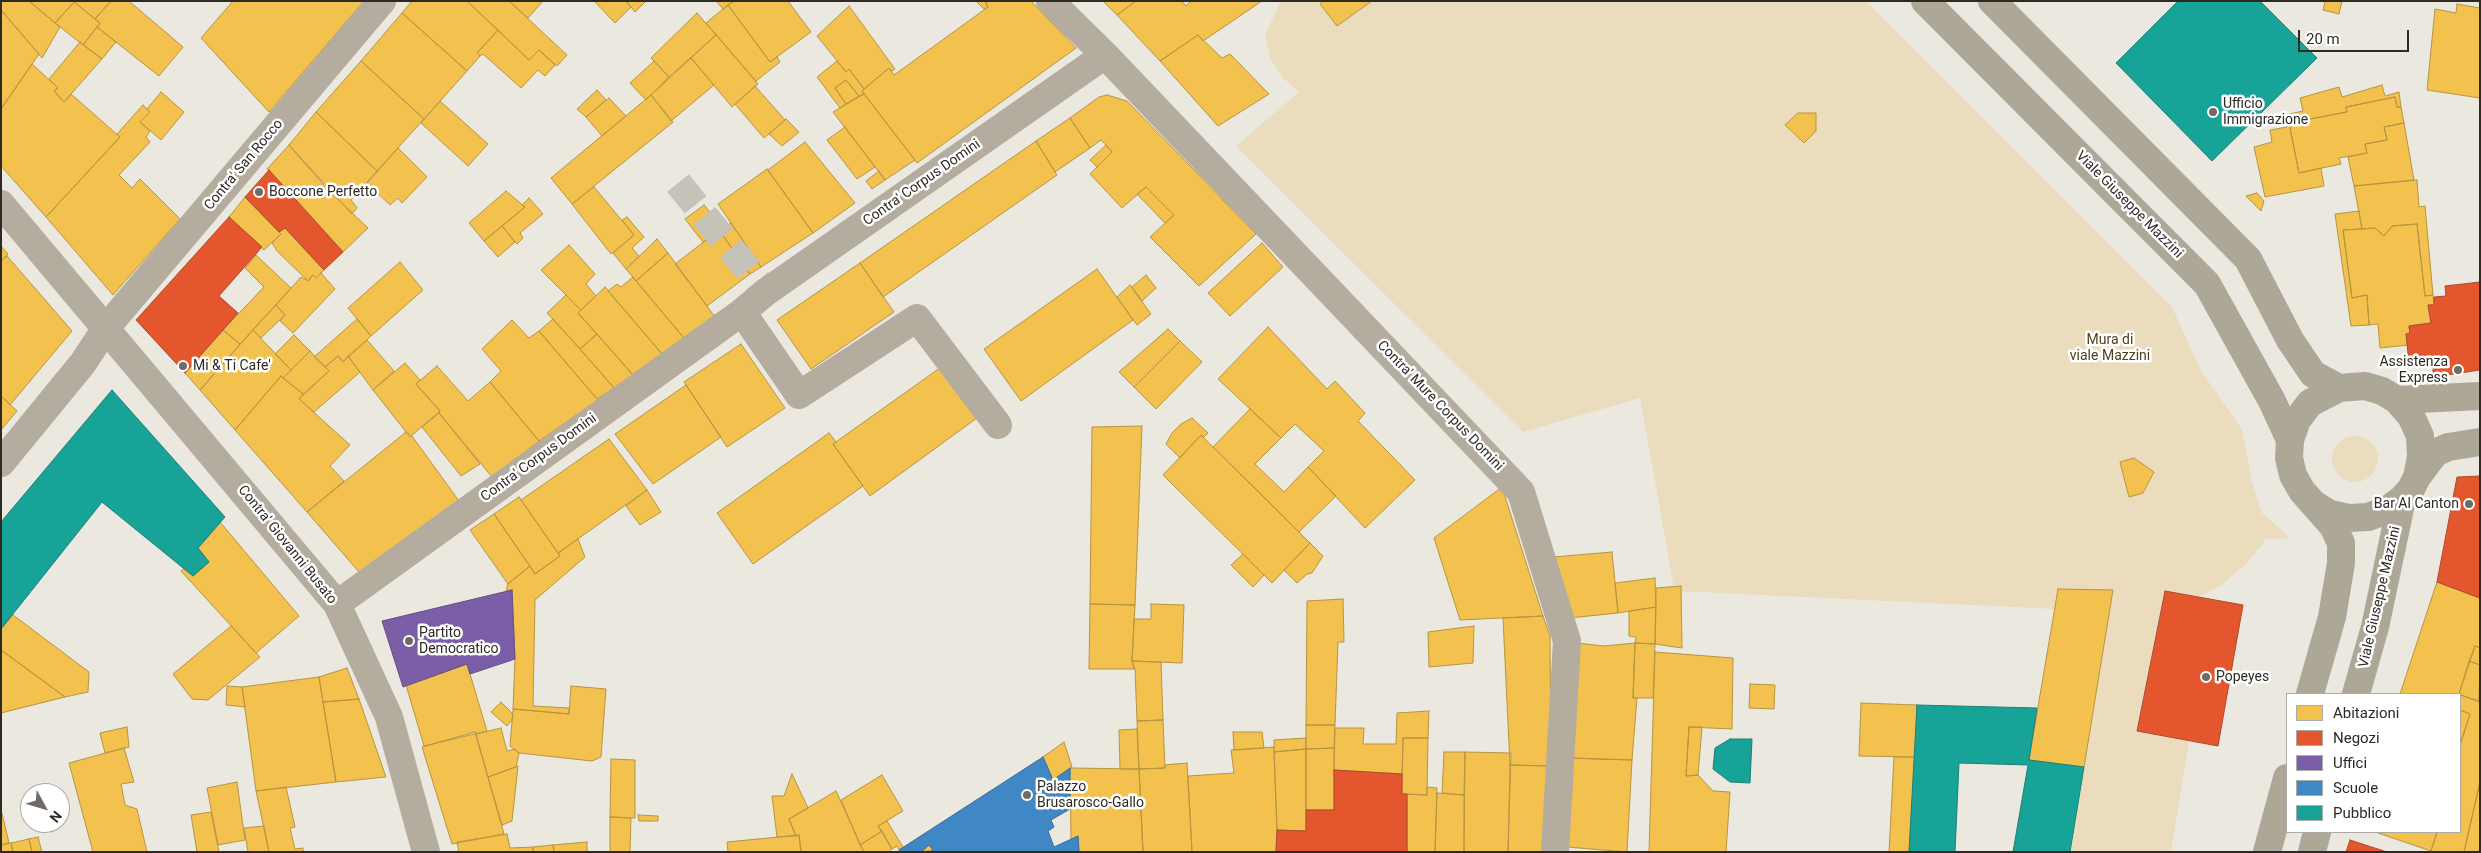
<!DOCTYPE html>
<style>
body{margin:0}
#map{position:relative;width:2481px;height:853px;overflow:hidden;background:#ebe8df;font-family:Roboto,sans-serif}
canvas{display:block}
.frame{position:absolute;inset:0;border:2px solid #2d2a24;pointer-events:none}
.legend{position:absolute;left:2286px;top:693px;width:175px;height:140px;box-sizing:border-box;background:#fff;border:1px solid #abaaa7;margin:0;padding:6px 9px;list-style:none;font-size:15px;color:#2d2a24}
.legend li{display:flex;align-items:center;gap:10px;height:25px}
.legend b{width:25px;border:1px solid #abaaa7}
.north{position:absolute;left:20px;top:783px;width:50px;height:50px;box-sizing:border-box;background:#fff;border:1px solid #abaaa7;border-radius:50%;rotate:129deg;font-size:14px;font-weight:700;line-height:20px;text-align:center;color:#2d2a24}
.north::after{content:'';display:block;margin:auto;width:18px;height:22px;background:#706c65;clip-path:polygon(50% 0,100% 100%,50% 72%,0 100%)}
.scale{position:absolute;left:2298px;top:30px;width:111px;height:22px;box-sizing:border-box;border:2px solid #2d2a24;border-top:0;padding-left:6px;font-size:15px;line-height:18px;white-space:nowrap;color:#2d2a24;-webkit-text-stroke:4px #fff;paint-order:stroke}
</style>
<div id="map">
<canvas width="2481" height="853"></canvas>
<div class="frame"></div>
<ul class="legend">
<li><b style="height:14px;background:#f2c14e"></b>Abitazioni</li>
<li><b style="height:14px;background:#e4572e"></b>Negozi</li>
<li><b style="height:14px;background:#7b5ea7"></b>Uffici</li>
<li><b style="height:14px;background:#3f88c5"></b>Scuole</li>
<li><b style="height:14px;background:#17a398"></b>Pubblico</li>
</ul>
<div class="north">N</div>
<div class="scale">20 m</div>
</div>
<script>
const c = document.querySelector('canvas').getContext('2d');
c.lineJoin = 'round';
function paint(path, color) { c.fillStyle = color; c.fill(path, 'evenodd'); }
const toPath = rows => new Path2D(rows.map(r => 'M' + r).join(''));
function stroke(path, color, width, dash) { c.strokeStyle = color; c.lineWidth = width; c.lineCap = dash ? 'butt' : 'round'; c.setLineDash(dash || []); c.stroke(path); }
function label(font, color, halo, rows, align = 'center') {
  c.font = font + ' Roboto,sans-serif'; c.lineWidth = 5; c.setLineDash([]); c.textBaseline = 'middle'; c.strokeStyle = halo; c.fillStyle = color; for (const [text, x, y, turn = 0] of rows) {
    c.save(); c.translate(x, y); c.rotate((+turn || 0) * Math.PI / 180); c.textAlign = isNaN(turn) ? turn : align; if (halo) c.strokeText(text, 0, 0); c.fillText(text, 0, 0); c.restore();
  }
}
const green = toPath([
 [1281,1,1323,1,1320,4,1337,26,1372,1,1866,1,2172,307,2201,371,2242,429,2252,483,2262,513,2290,538,2266,539,2248,562,2233,575,2219,587,2197,597,2164,591,2137,731,2189,741,2171,852,2070,852,2113,590,2058,589,2055,609,1700,592,1675,593,1640,398,1523,432,1236,146,1299,92,1282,77,1270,58,1265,35],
 [1798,113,1816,113,1816,131,1804,143,1785,125],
 [2134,458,2154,472,2143,493,2129,497,2120,463],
 '2332 459a23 23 0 1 1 46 0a23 23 0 1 1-46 0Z'
]);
const homes = toPath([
 [1,1,29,1,60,27,42,58,1,10,1,1],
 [29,1,73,1,74,2,55,23,29,1],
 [73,1,111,1,95,19,73,1],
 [111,1,129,1,183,47,159,76,97,27,100,23,95,19,111,1],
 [233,1,364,1,269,112,201,38,233,1],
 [412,1,467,1,498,30,477,53,480,56,467,71,402,13,412,1],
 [467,1,509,1,567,55,557,66,539,50,529,60,467,1],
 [509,1,543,1,528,18,509,1],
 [594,1,626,1,631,7,615,23,594,1],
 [626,1,646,1,635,12,626,1],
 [716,1,734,1,723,9,716,1],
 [734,1,788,1,811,32,770,62,728,5,734,1],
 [976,1,985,1,988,7,984,9,976,1],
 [1031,1,1076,48,917,163,862,91,889,68,894,75,988,7,985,1,1031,1],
 [1103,1,1136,1,1117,15,1103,1],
 [1136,1,1182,1,1186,6,1191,1,1262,1,1203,41,1198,35,1160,61,1117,15,1136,1],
 [1323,1,1372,1,1337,26,1320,4,1323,1],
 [2325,1,2342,1,2339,14,2323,10,2325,1],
 [74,2,100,23,83,45,55,23,74,2],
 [2457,4,2480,8,2480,98,2427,90,2435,9,2456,13,2457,4],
 [728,5,770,62,777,57,780,62,756,81,706,23,728,5],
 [849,6,895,69,892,71,889,68,864,89,849,69,846,72,817,36,849,6],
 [1,10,39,54,1,109,1,10],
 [402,13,467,71,424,119,361,61,402,13],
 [697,13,716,35,669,77,651,58,697,13],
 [97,27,116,42,102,59,83,45,97,27],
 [498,30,529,60,539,50,555,65,545,76,538,70,521,88,483,54,480,56,477,53,498,30],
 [716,35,758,84,732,107,691,58,716,35],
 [1198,35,1222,58,1230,54,1269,94,1218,126,1160,61,1198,35],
 [80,42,102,59,64,102,54,91,58,88,49,79,80,42],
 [691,58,714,85,671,121,651,95,691,58],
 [361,61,424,119,377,171,316,112,361,61],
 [654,61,669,77,646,100,630,83,654,61],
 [837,61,846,72,849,69,864,89,862,91,864,94,859,96,846,80,835,88,846,104,840,108,817,77,837,61],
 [32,64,58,88,54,91,64,102,71,94,120,137,46,217,1,166,1,109,32,64],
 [846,80,859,96,846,104,835,88,846,80],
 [2382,85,2385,96,2399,92,2401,107,2397,107,2395,97,2346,107,2347,112,2289,123,2299,173,2321,168,2324,186,2265,197,2254,147,2272,142,2270,130,2287,127,2285,115,2303,111,2300,98,2339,87,2342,97,2382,85],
 [755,86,785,120,764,138,735,104,755,86],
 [597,90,606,100,586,117,577,109,597,90],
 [161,92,184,112,161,140,140,122,150,112,147,109,161,92],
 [864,94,915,160,885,180,833,112,864,94],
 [651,95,673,122,572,204,551,178,651,95],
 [1107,95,1127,101,1256,234,1199,286,1150,237,1174,215,1146,187,1122,208,1090,174,1112,152,1101,140,1090,148,1070,118,1099,97,1107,95],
 [2395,97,2397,107,2401,107,2404,123,2384,127,2387,140,2365,144,2367,153,2339,158,2341,164,2299,173,2289,123,2347,112,2346,107,2395,97],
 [609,98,626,116,602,136,586,117,609,98],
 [440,101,488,144,468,166,421,123,440,101],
 [143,105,150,112,140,122,150,131,146,137,150,142,119,175,132,188,140,179,180,219,113,295,46,217,120,137,117,134,143,105],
 [316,112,377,171,351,200,357,208,352,214,289,145,316,112],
 [1798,113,1816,113,1816,131,1804,143,1785,125,1798,113],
 [1070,118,1090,148,1055,172,1036,141,1070,118],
 [786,119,799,132,782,146,769,134,786,119],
 [2404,123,2414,180,2354,186,2348,157,2367,153,2365,144,2387,140,2384,127,2404,123],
 [845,127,875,167,857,179,827,140,845,127],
 [1036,141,1057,175,883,297,860,263,1036,141],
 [805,142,855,203,813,233,768,170,805,142],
 [289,145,329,191,368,228,343,252,267,169,289,145],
 [1106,145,1112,152,1097,167,1090,160,1106,145],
 [398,148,427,177,402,203,398,198,390,205,367,183,398,148],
 [767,169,813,233,761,267,718,204,767,169],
 [879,171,885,180,872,189,866,181,879,171],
 [2417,180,2419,207,2425,206,2433,295,2425,296,2417,224,2392,226,2384,236,2375,228,2362,229,2354,186,2417,180],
 [594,187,634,235,611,254,572,204,594,187],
 [1146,187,1174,215,1165,223,1137,194,1146,187],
 [506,191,525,207,484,241,469,223,506,191],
 [2257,193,2264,201,2261,211,2246,196,2257,193],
 [245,197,281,234,264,250,229,217,245,197],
 [529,198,543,214,520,233,523,238,517,244,502,226,525,207,522,205,529,198],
 [704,205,723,228,703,242,685,219,704,205],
 [2359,211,2362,229,2343,230,2352,298,2367,295,2369,325,2351,326,2335,214,2359,211],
 [627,217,644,237,632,248,639,256,626,269,613,253,634,235,622,220,627,217],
 [731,223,761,267,750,274,719,230,731,223],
 [2417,224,2425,296,2433,295,2434,305,2428,305,2431,323,2409,326,2410,333,2406,334,2408,345,2380,348,2378,324,2369,325,2367,295,2352,298,2343,230,2375,228,2384,236,2392,226,2417,224],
 [502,226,515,242,498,257,484,241,502,226],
 [285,228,324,270,316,278,313,275,308,281,277,251,272,243,281,234,279,232,285,228],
 [719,230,750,274,707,306,675,264,719,230],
 [657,239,668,253,636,281,626,269,657,239],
 [1262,243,1283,267,1230,316,1208,293,1262,243],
 [569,245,595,274,586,284,596,296,581,310,541,270,569,245],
 [1,246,8,254,1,261,1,246],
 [668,253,715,317,684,338,636,281,668,253],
 [256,255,291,288,240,344,223,330,264,287,245,268,256,255],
 [7,256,72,331,10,405,1,396,1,261,7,256],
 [400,262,423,290,371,336,348,308,400,262],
 [860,263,894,312,811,369,777,320,860,263],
 [1097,269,1133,320,1021,401,984,349,1097,269],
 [321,273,335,289,293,333,280,321,285,315,276,305,301,277,308,281,313,275,316,278,321,273],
 [1146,275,1156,288,1142,301,1132,287,1146,275],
 [633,277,684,338,662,354,608,291,617,284,621,287,633,277],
 [1130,285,1151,314,1137,325,1117,297,1130,285],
 [605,287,662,354,633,375,578,313,605,287],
 [566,295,581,310,578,313,597,334,580,349,547,313,566,295],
 [276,305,285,315,261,338,253,330,276,305],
 [357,319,371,336,343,362,338,356,325,367,314,357,357,319],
 [553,319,580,349,614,388,597,399,539,331,553,319],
 [512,320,529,338,539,331,598,400,539,441,490,382,501,371,482,349,512,320],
 [1268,327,1327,389,1335,381,1365,413,1358,421,1415,480,1365,528,1308,467,1324,451,1295,424,1281,438,1218,379,1268,327],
 [1168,329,1180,341,1134,387,1119,372,1168,329],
 [223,330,240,344,200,390,185,373,223,330],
 [253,330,291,370,283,378,281,376,235,430,200,390,253,330],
 [597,334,633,375,614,388,580,349,597,334],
 [294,335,310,351,291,370,275,354,294,335],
 [367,340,394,371,373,390,348,356,367,340],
 [1180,341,1202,362,1156,409,1134,387,1180,341],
 [741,344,785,408,727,447,684,382,741,344],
 [310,351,329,371,303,394,283,378,310,351],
 [338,356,343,362,348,356,360,372,314,412,299,399,329,371,325,367,338,356],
 [405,363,420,380,416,384,440,411,410,437,373,390,405,363],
 [944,365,981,415,870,496,833,444,944,365],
 [437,366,468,401,490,382,539,441,492,477,439,413,440,411,416,384,437,366],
 [281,376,303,394,299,399,350,445,330,466,344,481,307,512,235,430,281,376],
 [686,385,721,437,653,484,615,434,686,385],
 [1,396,17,411,1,430,1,396],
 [1250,409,1281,438,1255,464,1284,492,1308,467,1336,496,1299,532,1213,447,1250,409],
 [439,413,480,464,461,476,422,427,439,413],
 [1192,418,1208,433,1203,438,1201,435,1180,458,1166,444,1172,433,1181,424,1192,418],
 [1142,426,1135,605,1090,604,1092,427,1142,426],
 [406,432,412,436,459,501,359,572,307,512,406,432],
 [829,433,836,442,833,444,863,486,753,564,717,513,829,433],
 [1201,435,1310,543,1272,583,1163,475,1201,435],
 [609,439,647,490,558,553,521,500,609,439],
 [2134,458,2154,472,2143,493,2129,497,2120,462,2134,458],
 [1502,487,1543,616,1460,620,1434,538,1502,487],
 [647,490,661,512,640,525,626,506,647,490],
 [519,497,560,556,535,574,494,514,519,497],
 [494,514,530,566,508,584,470,530,494,514],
 [220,522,299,616,256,653,181,571,185,568,193,576,209,562,198,548,220,522],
 [578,539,585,557,535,600,533,706,569,708,569,714,513,709,515,659,512,590,506,591,508,584,530,566,535,574,560,556,558,553,578,539],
 [1310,543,1323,556,1312,573,1307,574,1297,583,1284,570,1310,543],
 [1612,552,1618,613,1569,618,1553,557,1612,552],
 [1243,554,1264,575,1253,587,1231,565,1243,554],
 [1655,578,1656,607,1618,613,1615,583,1655,578],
 [2437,582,2480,598,2480,648,2475,646,2459,694,2400,694,2437,582],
 [1681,586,1682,648,1655,644,1656,588,1681,586],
 [2058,589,2113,590,2084,767,2029,760,2058,589],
 [1343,599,1344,642,1338,642,1335,725,1306,725,1307,601,1343,599],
 [1090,604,1135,605,1132,661,1134,669,1089,669,1090,604],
 [1151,604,1184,605,1182,663,1132,661,1134,619,1151,619,1151,604],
 [1656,607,1655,644,1635,643,1636,637,1629,636,1629,611,1656,607],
 [13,615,89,672,88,692,65,697,1,650,1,629,13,615],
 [1543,616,1550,636,1551,766,1510,765,1503,618,1543,616],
 [231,626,260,657,208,700,192,699,173,674,231,626],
 [1474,626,1473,663,1429,667,1428,632,1474,626],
 [1568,642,1604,646,1635,643,1633,698,1637,698,1632,760,1568,758,1568,642],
 [1635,643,1655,644,1653,698,1633,698,1635,643],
 [2475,646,2480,648,2480,665,2469,661,2475,646],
 [1,650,65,697,1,713,1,650],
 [1655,652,1733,658,1732,729,1689,727,1686,776,1698,775,1713,791,1730,792,1726,852,1649,852,1655,652],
 [1132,661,1161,662,1163,720,1137,721,1135,669,1132,661],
 [2469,661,2480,665,2479,702,2459,694,2469,661],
 [467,664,487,731,424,746,406,685,467,664],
 [347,668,359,699,323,702,319,677,347,668],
 [319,677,336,782,256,791,242,687,319,677],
 [1750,684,1775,685,1774,709,1749,708,1750,684],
 [227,686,242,687,245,707,226,705,227,686],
 [571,686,606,689,601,757,592,761,519,753,510,746,513,709,569,714,571,686],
 [2460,695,2480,701,2480,782,2464,852,2428,852,2431,851,2437,832,2460,832,2460,745,2470,714,2460,710,2460,695],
 [359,699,386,777,336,782,323,702,359,699],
 [501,702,513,714,512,720,507,726,491,712,501,702],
 [1861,703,1917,705,1915,757,1859,756,1861,703],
 [2460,710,2470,714,2460,745,2460,710],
 [1429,711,1428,738,1403,738,1402,774,1334,770,1335,728,1364,728,1363,744,1396,744,1397,713,1429,711],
 [1163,720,1165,768,1139,769,1137,721,1163,720],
 [1306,725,1335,725,1334,748,1306,749,1306,725],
 [127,727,129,747,105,753,100,733,127,727],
 [1689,727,1702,727,1698,775,1686,776,1689,727],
 [501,728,507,751,515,749,519,753,516,767,488,777,476,734,501,728],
 [1137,729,1139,769,1120,769,1119,730,1137,729],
 [475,732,504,834,452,844,422,747,475,732],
 [1233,732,1262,732,1264,748,1234,750,1233,732],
 [1306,738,1306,749,1274,752,1274,740,1306,738],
 [1403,738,1428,738,1427,795,1402,794,1403,738],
 [1064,742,1072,767,1053,780,1043,757,1064,742],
 [1274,747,1277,830,1276,852,1192,852,1188,776,1234,773,1231,750,1274,747],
 [124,748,134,782,121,784,125,805,137,809,147,852,93,852,69,763,124,748],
 [1334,748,1334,810,1306,810,1306,749,1334,748],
 [1306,749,1306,831,1277,830,1274,752,1306,749],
 [1444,752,1465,752,1464,795,1442,793,1444,752],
 [1465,752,1511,753,1508,852,1464,852,1465,752],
 [1894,757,1915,757,1909,852,1889,852,1894,757],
 [1568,758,1632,760,1627,852,1567,847,1568,758],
 [611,759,635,760,635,818,610,817,611,759],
 [1187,763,1192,852,1143,852,1139,769,1165,768,1164,765,1187,763],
 [1510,765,1549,766,1545,852,1508,852,1510,765],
 [518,766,512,821,502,825,488,777,518,766],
 [1070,768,1139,769,1143,852,1079,852,1078,836,1071,839,1070,768],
 [792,774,808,808,789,819,796,836,777,837,772,796,784,796,792,774],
 [882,775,903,811,878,826,882,831,860,845,841,800,882,775],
 [237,782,245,840,218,845,207,788,237,782],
 [2480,782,2480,852,2464,852,2480,782],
 [286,787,295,827,290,828,295,849,303,848,303,852,269,852,256,791,286,787],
 [1427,787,1437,788,1435,852,1407,852,1407,794,1427,795,1427,787],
 [836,791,864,852,801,852,799,835,796,836,789,819,836,791],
 [1437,793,1464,795,1464,852,1435,852,1437,793],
 [1,809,9,843,1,845,1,809],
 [211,812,219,852,197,852,191,815,211,812],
 [638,815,658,816,658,821,639,821,638,815],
 [610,817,631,818,630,852,610,852,610,817],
 [887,821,903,847,899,850,897,846,892,849,878,826,887,821],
 [264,826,269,852,248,852,244,828,264,826],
 [882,831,892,849,888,852,864,852,860,845,882,831],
 [2375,832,2437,832,2431,851,2375,832],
 [507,834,510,848,533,847,533,852,459,852,457,842,507,834],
 [799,835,801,852,728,852,727,842,799,835],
 [38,837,42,852,32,852,29,839,38,837],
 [29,839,32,852,13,852,11,843,29,839],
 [587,842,587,852,554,852,553,845,587,842],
 [11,843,13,852,1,852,1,845,11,843],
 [553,845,554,852,533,852,533,847,553,845],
 [929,845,933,850,921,852,929,845]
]);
const shops = toPath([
 [269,170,343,252,324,270,285,228,279,232,245,197,269,170],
 [229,217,262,247,219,296,238,313,185,373,136,320,229,217],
 [2480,282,2480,370,2433,377,2433,360,2409,363,2406,334,2410,333,2409,326,2431,323,2428,305,2434,305,2434,297,2446,296,2445,286,2480,282],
 [2480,476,2480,598,2437,582,2457,477,2480,476],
 [2165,591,2243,605,2218,746,2137,731,2165,591],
 [1334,770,1402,774,1402,794,1407,794,1407,852,1276,852,1277,830,1306,831,1306,810,1334,810,1334,770],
 [2350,840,2387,852,2346,852,2350,840]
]);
const offices = toPath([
 [512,590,515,659,470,674,467,664,403,687,382,621,512,590]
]);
const schools = toPath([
 [1043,757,1053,780,1070,768,1070,809,1051,820,1054,827,1048,831,1054,847,1078,836,1079,852,930,852,933,850,929,845,921,852,900,852,899,850,1043,757]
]);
const public = toPath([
 [2178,1,2260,1,2317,58,2212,161,2116,63,2178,1],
 [112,390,225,517,198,548,209,562,193,576,102,502,1,629,1,522,112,390],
 [1917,705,2037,708,2029,760,2084,767,2070,852,2013,852,2028,765,1959,763,1955,852,1909,852,1917,705],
 [1730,739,1752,739,1750,783,1730,782,1713,769,1715,748,1730,739]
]);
const minorTunnel = toPath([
 [678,183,766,292]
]);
const minor = toPath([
 [1050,1,1105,55,1521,492,1567,641,1555,852],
 [1,204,337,604,389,717,426,852],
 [742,312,799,395,917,318,998,425],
 [1,463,83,363,106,328,382,1],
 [337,604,742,312,766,292,1105,55]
]);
const major = toPath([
 [1925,1,2207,284,2272,401,2290,440],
 [1992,1,2248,259,2290,340,2313,374,2339,388],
 [2397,400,2480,396],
 [2417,477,2435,453,2448,447,2480,442],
 [2310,694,2332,617,2341,563,2341,543,2333,526,2302,491,2293,475,2289,458,2290,440,2297,420,2310,403,2339,388,2365,386,2382,391,2397,400,2411,416,2420,436,2421,457,2417,477,2411,489,2402,499,2387,510,2368,517,2349,518,2330,514,2314,504],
 [2356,694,2375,627,2402,499],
 [2267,852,2287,778],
 [2312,852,2317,832]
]);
const markers = [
 [2213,112,5,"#706c65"],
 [259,192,5,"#706c65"],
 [183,366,5,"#706c65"],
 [2458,370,5,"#706c65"],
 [2469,504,5,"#706c65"],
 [409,641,5,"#706c65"],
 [2206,677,5,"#706c65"],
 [1027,795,5,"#706c65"]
];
const poiNames = [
 ["Ufficio",2223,104],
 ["Immigrazione",2223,120],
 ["Boccone Perfetto",269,192],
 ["Assistenza",2448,362,"right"],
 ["Express",2448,378,"right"],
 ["Mi & Ti Cafe'",193,366],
 ["Bar Al Canton",2459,504,"right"],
 ["Partito",419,633],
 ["Democratico",419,649],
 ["Popeyes",2216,677],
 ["Palazzo",1037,787],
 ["Brusarosco-Gallo",1037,803]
];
const streetNames = [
 ["Contra' San Rocco",244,165,-50],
 ["Contra' Corpus Domini",922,183,-35],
 ["Viale Giuseppe Mazzini",2129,205,45],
 ["Contra' Mure Corpus Domini",1440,406,46],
 ["Contra' Corpus Domini",539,458,-36],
 ["Contra' Giovanni Busato",287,545,51],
 ["Viale Giuseppe Mazzini",2380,597,-77]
];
const parkNames = [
 ["Mura di",2110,340],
 ["viale Mazzini",2110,356]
];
paint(green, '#eadcbd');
paint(homes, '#f2c14e');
stroke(homes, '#b79441', 1);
paint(shops, '#e4572e');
stroke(shops, '#ad4a2b', 1);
paint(offices, '#7b5ea7');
stroke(offices, '#644e80', 1);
paint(schools, '#3f88c5');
stroke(schools, '#3a6c95', 1);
paint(public, '#17a398');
stroke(public, '#1e7f75', 1);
stroke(minorTunnel, '#c5c2ba', 28, [28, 14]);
stroke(minor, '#b4ac9e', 28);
stroke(major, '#aca797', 28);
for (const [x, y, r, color] of markers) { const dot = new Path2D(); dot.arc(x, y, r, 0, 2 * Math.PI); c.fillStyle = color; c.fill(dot); stroke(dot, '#fff', 2); }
label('14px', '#2d2a24', '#fff', poiNames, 'left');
label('14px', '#2d2a24', '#fff', streetNames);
label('14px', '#4f401e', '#fff', parkNames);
</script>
